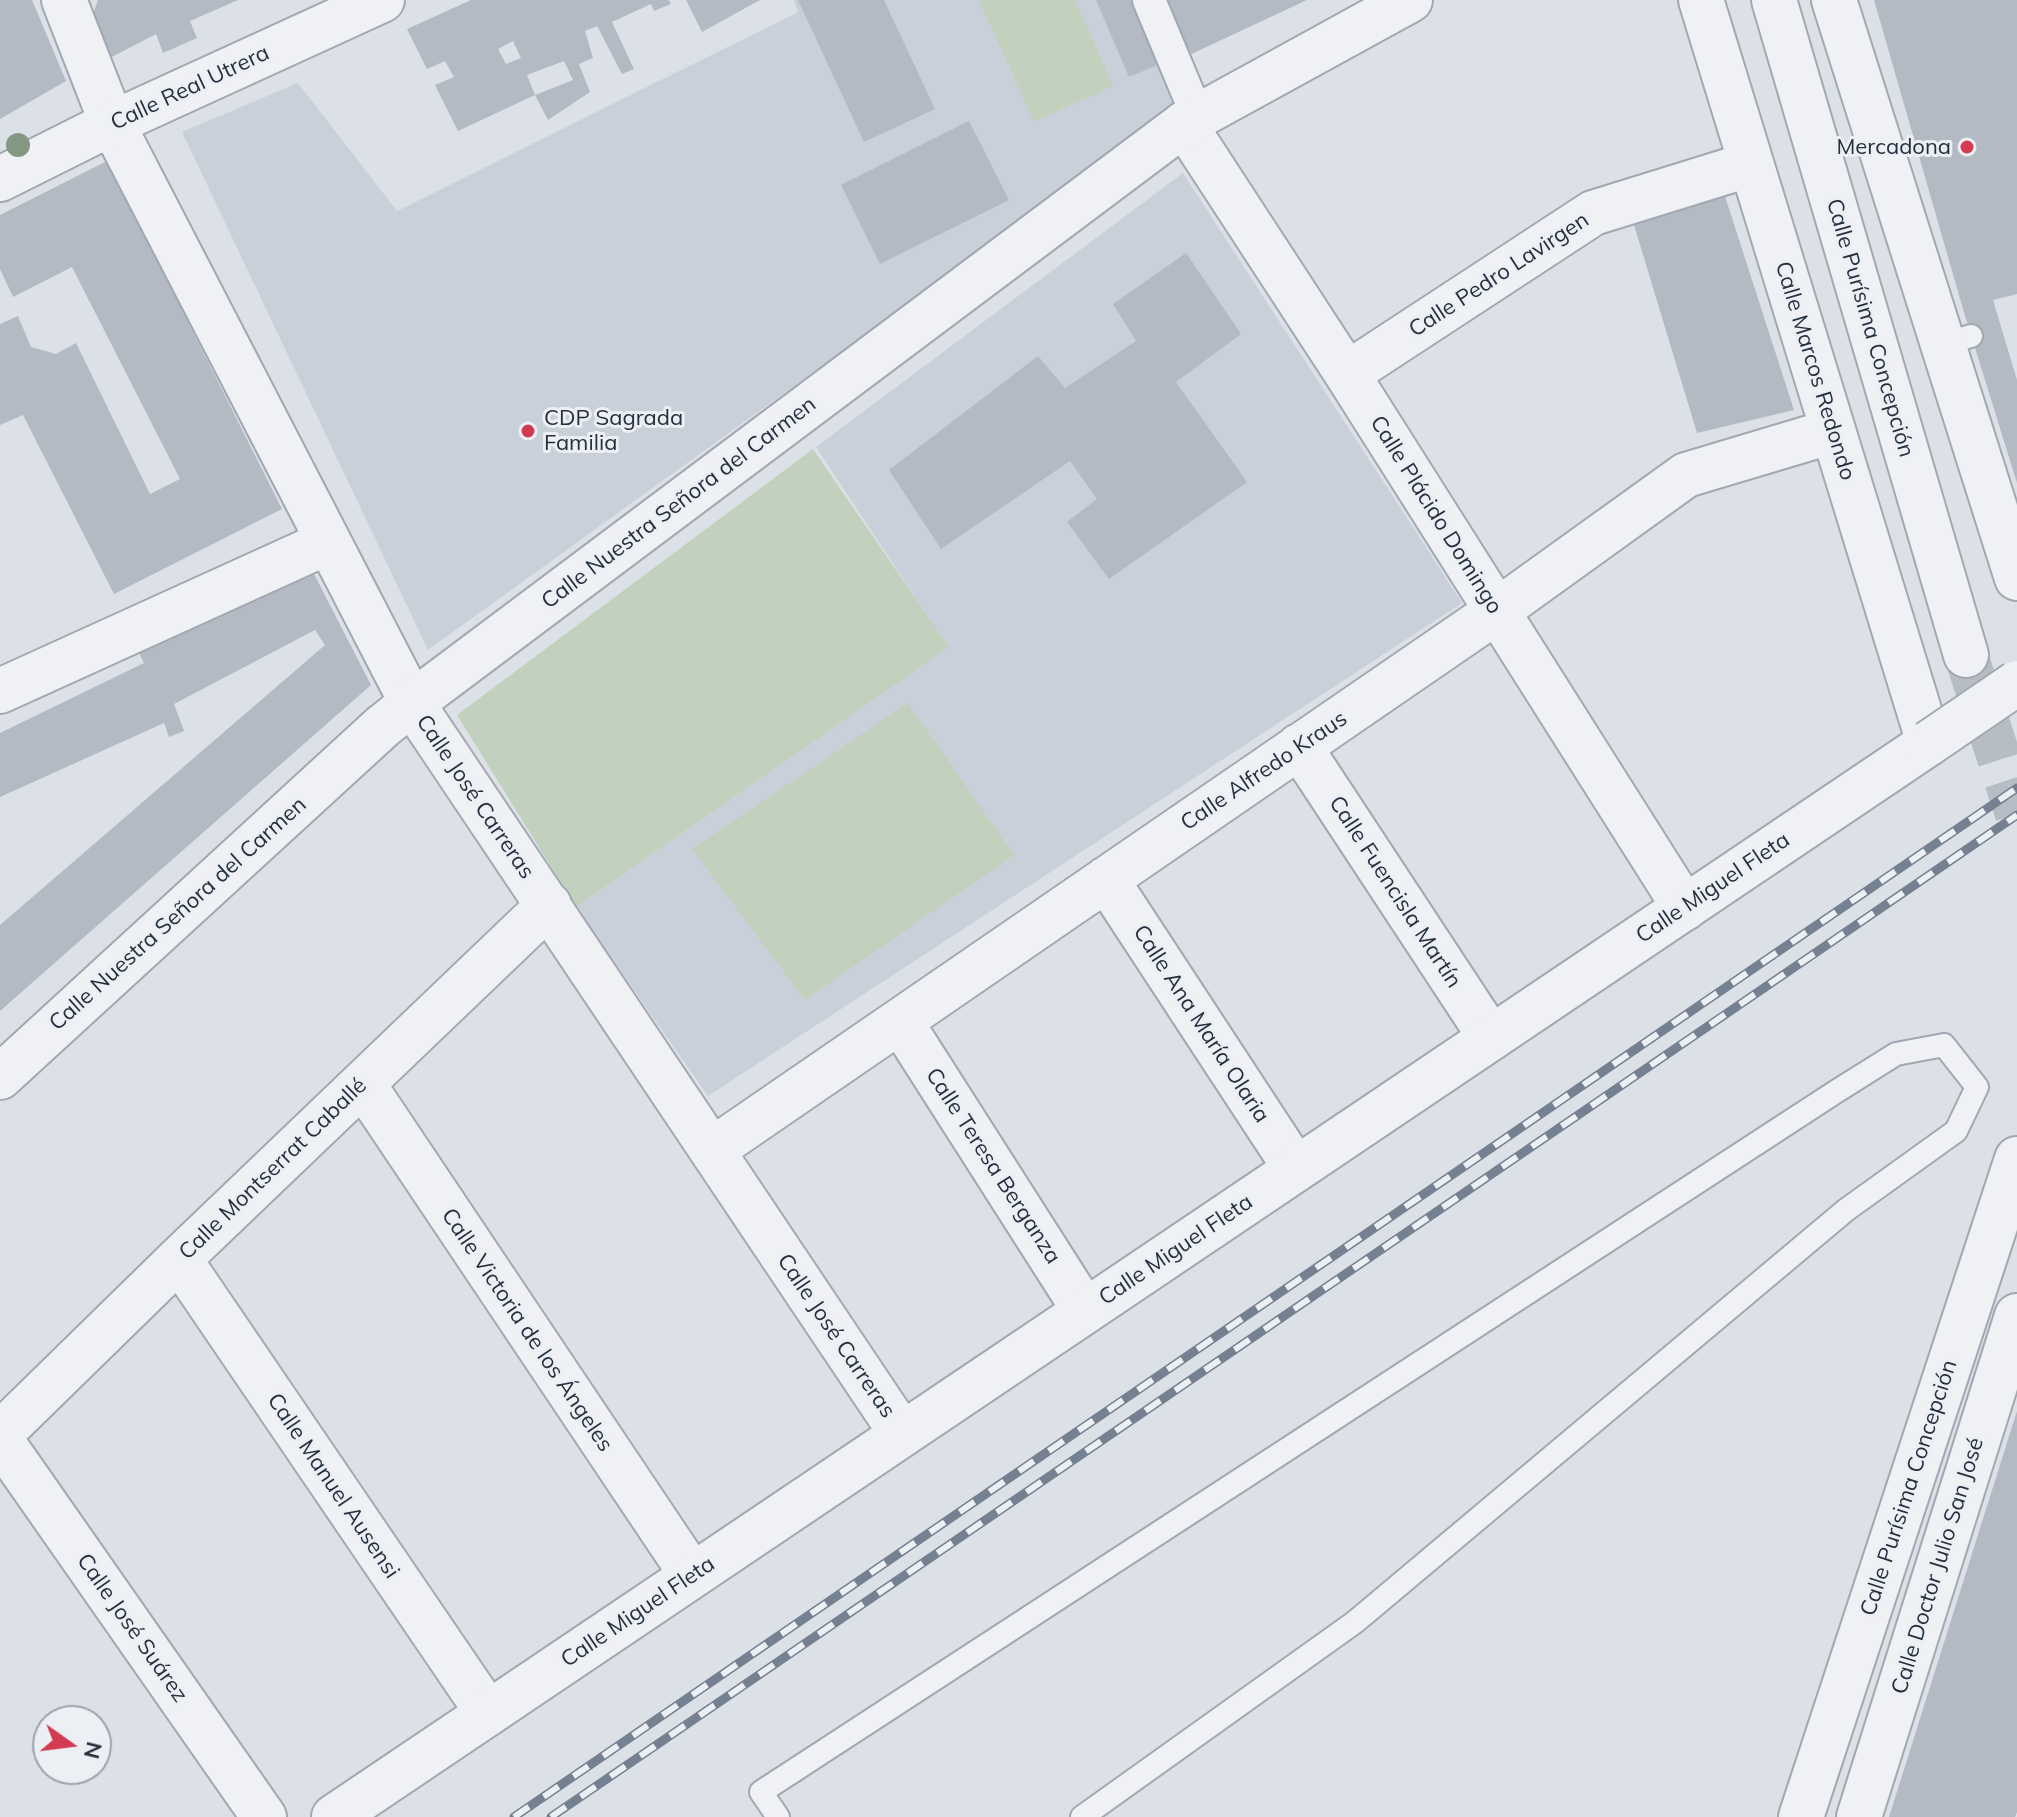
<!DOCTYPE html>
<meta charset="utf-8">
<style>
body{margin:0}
#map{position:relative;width:2017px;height:1817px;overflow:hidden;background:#dce1e7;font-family:Mulish,sans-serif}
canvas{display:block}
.north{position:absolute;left:32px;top:1705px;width:80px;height:80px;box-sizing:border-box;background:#ecf0f5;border:2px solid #9ca3ac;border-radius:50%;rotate:104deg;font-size:22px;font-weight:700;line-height:32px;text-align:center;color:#252f3e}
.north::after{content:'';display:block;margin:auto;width:28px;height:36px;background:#d33b53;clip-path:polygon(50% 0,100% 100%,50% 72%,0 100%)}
</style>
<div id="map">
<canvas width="2017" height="1817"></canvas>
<div class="north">N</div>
</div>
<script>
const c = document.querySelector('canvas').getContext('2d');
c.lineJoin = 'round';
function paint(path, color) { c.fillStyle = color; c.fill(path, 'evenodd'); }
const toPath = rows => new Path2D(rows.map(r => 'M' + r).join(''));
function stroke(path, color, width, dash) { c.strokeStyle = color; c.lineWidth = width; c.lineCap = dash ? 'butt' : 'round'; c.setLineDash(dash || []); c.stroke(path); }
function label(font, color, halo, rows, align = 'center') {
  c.font = font + ' Mulish,sans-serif'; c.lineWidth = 6; c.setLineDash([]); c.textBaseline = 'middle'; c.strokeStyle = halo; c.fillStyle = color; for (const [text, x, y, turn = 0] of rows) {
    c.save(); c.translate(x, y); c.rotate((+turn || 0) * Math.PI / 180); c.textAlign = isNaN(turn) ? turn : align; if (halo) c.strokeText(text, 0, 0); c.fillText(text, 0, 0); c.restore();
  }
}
const built = toPath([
 [794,0,1142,0,1186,103,428,650,182,132,298,83,397,211,798,12],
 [1183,173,1462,603,708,1096,576,907,948,647,816,447]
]);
const green = toPath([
 [979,0,1075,0,1113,86,1034,122],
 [813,449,949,647,576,907,457,715],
 [908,703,1014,855,805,1000,692,849]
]);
const building = toPath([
 [0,0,32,0,66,81,0,119],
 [98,0,238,0,190,21,197,38,163,53,156,34,106,60,92,17],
 [471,0,669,0,671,4,654,11,651,4,612,22,634,69,622,74,597,26,585,31,593,58,579,64,590,92,548,120,535,95,573,80,564,61,527,75,535,95,458,131,435,85,454,77,445,61,427,69,407,29],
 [513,41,521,58,506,64,498,49],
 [686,0,760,0,702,32],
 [798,0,884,0,935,109,864,142],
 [1096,0,1135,0,1162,63,1129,77],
 [1164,0,1307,0,1185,57],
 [1874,0,2017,0,2017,294,1993,300,2017,380,2017,483,1963,309],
 [969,121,1009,200,880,264,841,185],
 [107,161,282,509,114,594,23,415,0,425,0,324,18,316,31,347,56,354,76,343,150,494,180,479,72,267,13,297,0,269,0,215],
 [1722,187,1794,410,1697,433,1631,215],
 [1186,253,1241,334,1176,382,1247,482,1109,579,1067,522,1097,499,1070,461,941,549,889,470,1038,356,1065,388,1136,341,1113,304],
 [311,568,371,685,0,1011,0,925,325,645,315,630,174,704,184,731,169,737,164,723,0,797,0,733,144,663,135,645],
 [2017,1411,2017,1812,2015,1817,1889,1817]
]);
const tertiaryTunnel = toPath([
 [1966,655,2017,814]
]);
const service = toPath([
 [1944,344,1971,336],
 [778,1817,761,1792,1837,1091,1896,1054,1944,1045,1977,1087,1956,1131,1846,1210,1355,1622,1082,1817]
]);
const pedestrian = toPath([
 [1149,0,1197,115]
]);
const minor = toPath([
 [64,0,112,123,412,703,902,1434],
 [1701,0,1929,743],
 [1834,0,2017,578],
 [1184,124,1347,374,1685,908],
 [1347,374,1593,213,1751,164],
 [0,691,328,542],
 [1299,746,1491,1038],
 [1106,879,1296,1169],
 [900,1021,1085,1311],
 [363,1084,692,1575],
 [712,1150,1497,611,1686,475,1833,431],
 [179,1259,488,1713],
 [0,1434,179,1259,549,905],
 [0,1439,264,1817],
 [1859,1817,2017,1316]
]);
const tertiary = toPath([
 [1774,0,1966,655],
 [0,179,100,129,382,0],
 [0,1077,383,726,412,703,1184,124,1410,0],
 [334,1817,1929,743],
 [1801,1817,2017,1159]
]);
const rail = toPath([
 [514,1817,2017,788],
 [551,1817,2017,815]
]);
const tertiaryBridge = toPath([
 [1929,743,2017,683]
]);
const trees = [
 [18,145]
];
const markers = [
 [1967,147,8,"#d33b53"],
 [528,431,8,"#d33b53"]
];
const streetNames = [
 ["Calle Real Utrera",190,88,-25],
 ["Calle Pedro Lavirgen",1499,275,-33],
 ["Calle Purísima Concepción",1870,328,74],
 ["Calle Marcos Redondo",1815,371,73],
 ["Calle Nuestra Señora del Carmen",679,503,-37],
 ["Calle Plácido Domingo",1436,515,58],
 ["Calle Alfredo Kraus",1264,771,-34],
 ["Calle José Carreras",475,797,56],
 ["Calle Miguel Fleta",1713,888,-34],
 ["Calle Fuencisla Martín",1395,892,57],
 ["Calle Nuestra Señora del Carmen",178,914,-42],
 ["Calle Ana María Olaria",1201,1024,57],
 ["Calle Teresa Berganza",993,1166,57],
 ["Calle Montserrat Caballé",273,1169,-44],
 ["Calle Miguel Fleta",1176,1250,-34],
 ["Calle Victoria de los Ángeles",527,1330,56],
 ["Calle José Carreras",836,1336,56],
 ["Calle Manuel Ausensi",333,1486,56],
 ["Calle Purísima Concepción",1909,1488,-72],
 ["Calle Doctor Julio San José",1938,1566,-73],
 ["Calle Miguel Fleta",638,1612,-34],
 ["Calle José Suárez",132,1628,55]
];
const poiNames = [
 ["Mercadona",1951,147],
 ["CDP Sagrada",544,418,"left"],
 ["Familia",544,443,"left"]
];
paint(built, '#cad0d9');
paint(green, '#c2d1bd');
paint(building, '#b3bac4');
stroke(tertiaryTunnel, '#b7bdc5', 44, [44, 22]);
stroke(service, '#a1a8b1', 26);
stroke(pedestrian, '#a1a8b1', 36);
stroke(minor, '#a1a8b1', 48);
stroke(tertiary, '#a1a8b1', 48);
stroke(service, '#eff1f5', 22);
stroke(pedestrian, '#eff1f5', 32);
stroke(minor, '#eff1f5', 44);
stroke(tertiary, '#eff1f5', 44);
stroke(rail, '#758091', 9);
stroke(rail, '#ecf0f5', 6, [18]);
stroke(tertiaryBridge, '#a1a8b1', 48, []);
stroke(tertiaryBridge, '#eff1f5', 44);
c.fillStyle = '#839783';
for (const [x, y] of trees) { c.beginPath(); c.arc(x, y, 12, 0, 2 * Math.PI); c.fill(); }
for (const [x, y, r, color] of markers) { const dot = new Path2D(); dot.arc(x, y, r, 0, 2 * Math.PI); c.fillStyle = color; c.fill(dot); stroke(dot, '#ecf0f5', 3); }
label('22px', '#252f3e', '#ecf0f5', streetNames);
label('22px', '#252f3e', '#ecf0f5', poiNames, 'right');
</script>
